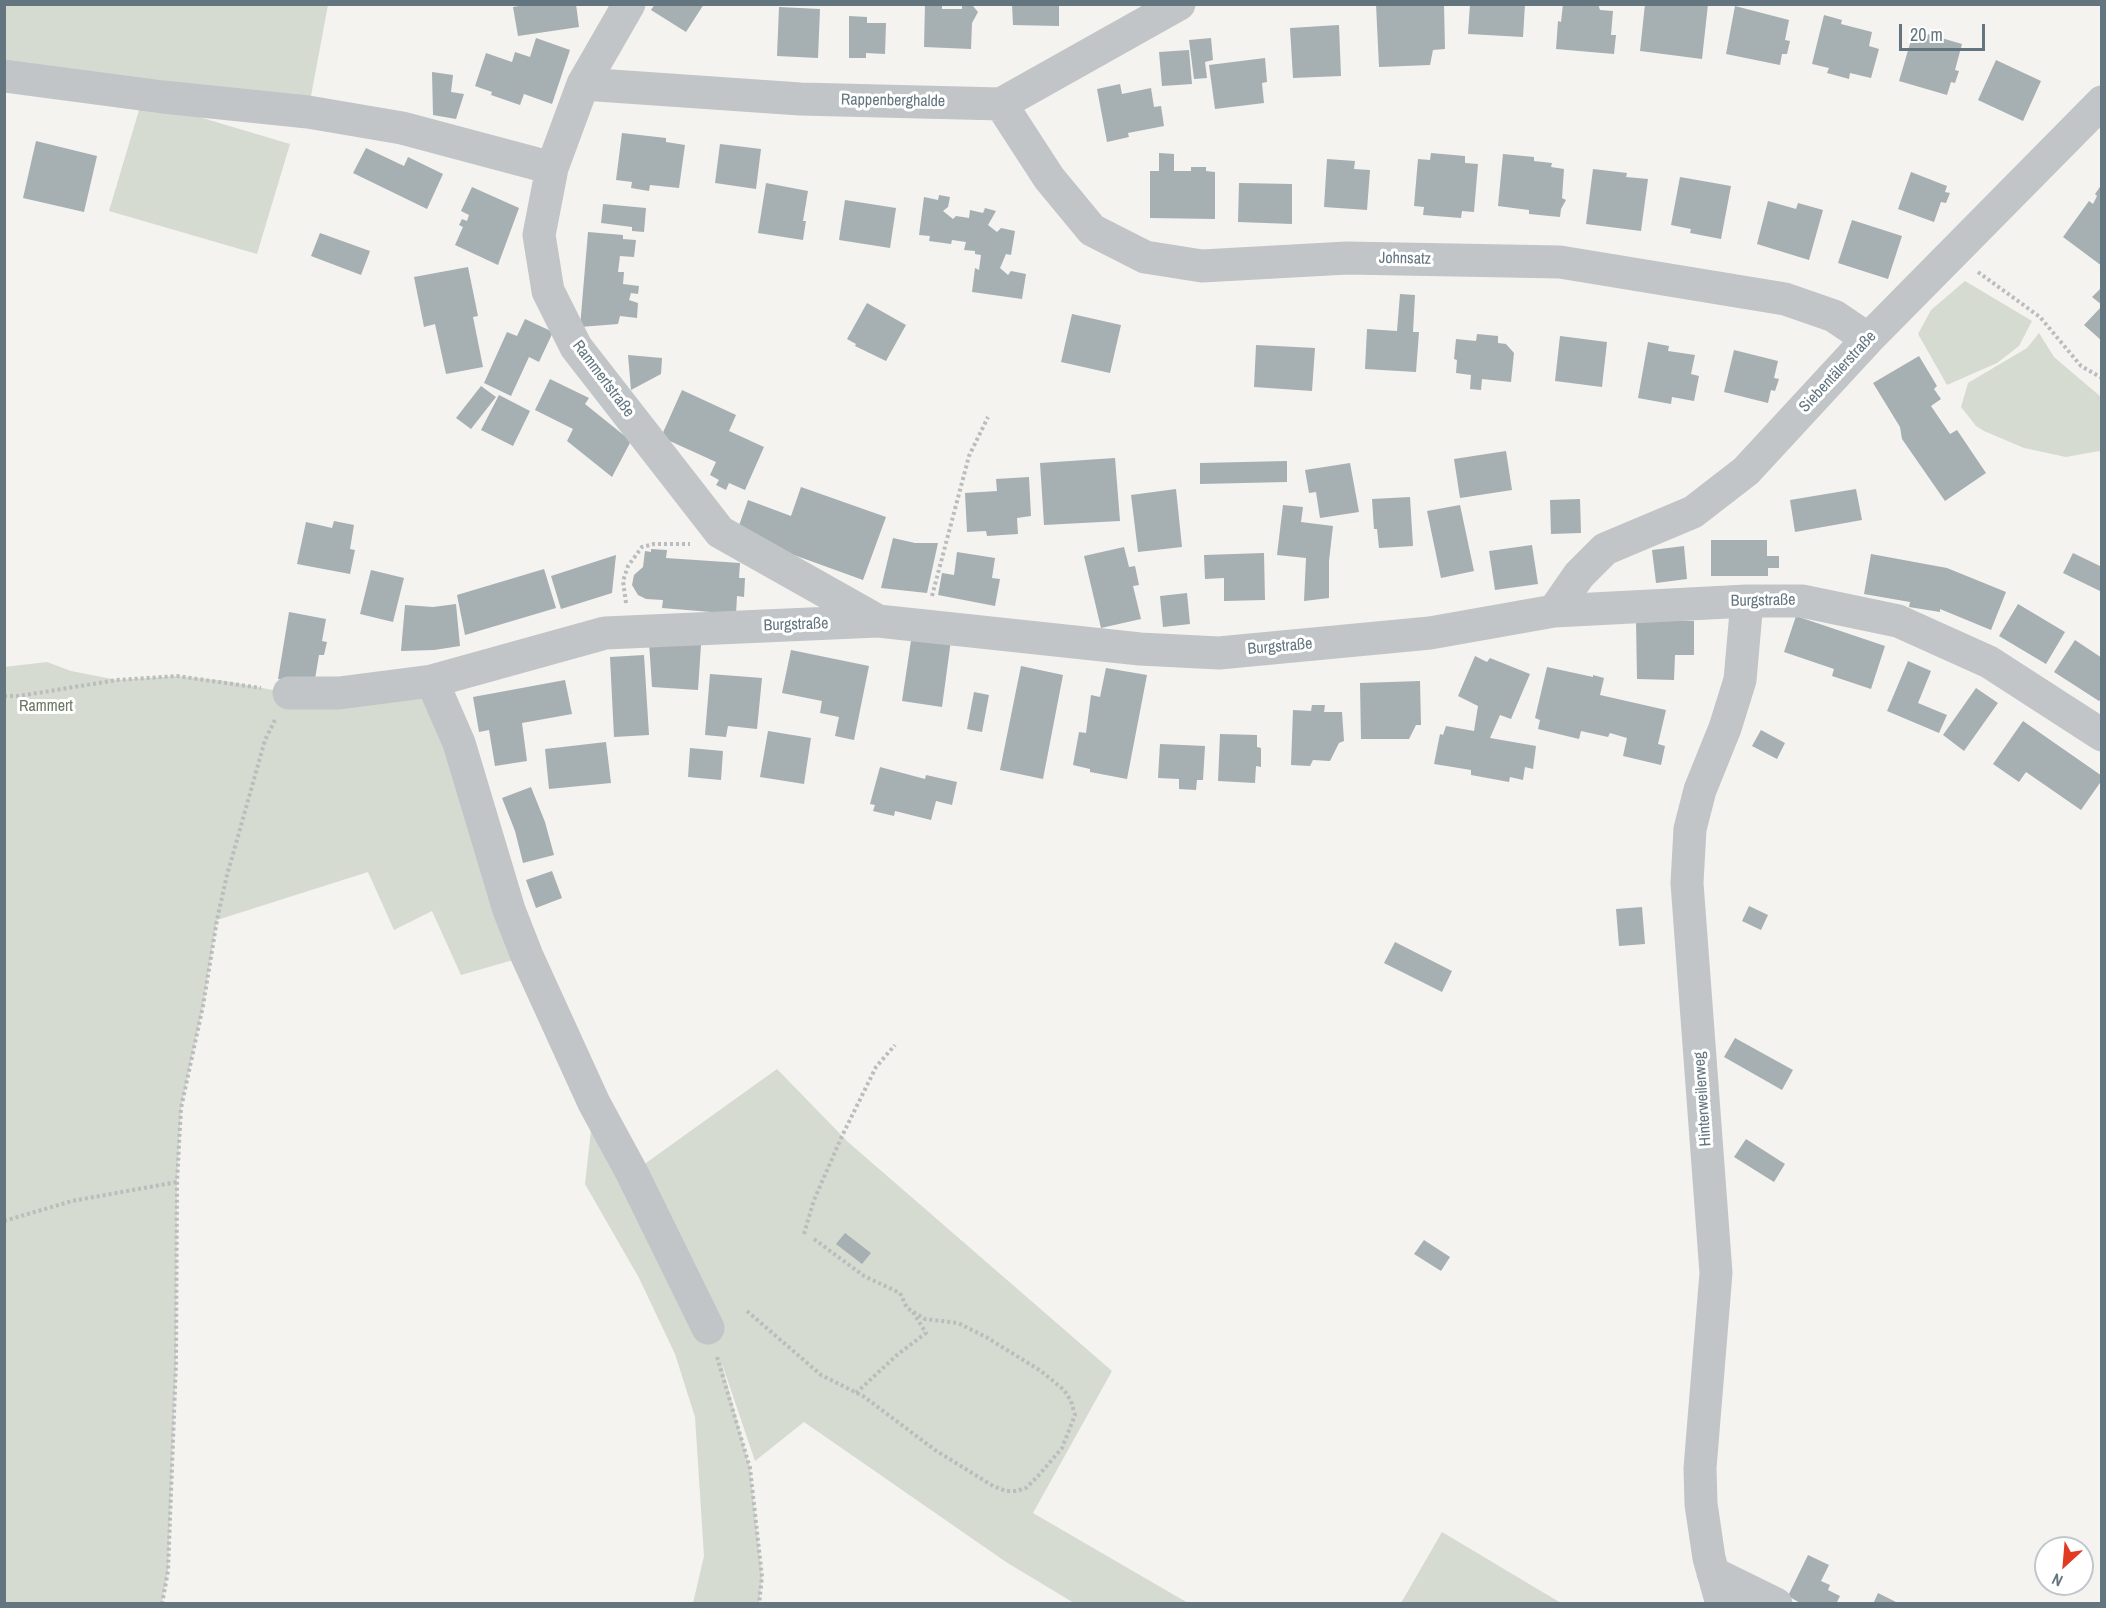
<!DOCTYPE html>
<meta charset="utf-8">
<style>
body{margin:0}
#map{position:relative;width:2106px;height:1608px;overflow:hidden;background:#f4f3ef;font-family:"Archivo Narrow",sans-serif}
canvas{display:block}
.frame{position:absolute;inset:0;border:6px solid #637680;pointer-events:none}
.north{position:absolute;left:2034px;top:1536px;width:60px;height:60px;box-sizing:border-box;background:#fff;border:2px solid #c1c8cc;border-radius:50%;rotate:206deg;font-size:16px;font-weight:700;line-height:24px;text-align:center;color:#637680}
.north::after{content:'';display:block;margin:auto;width:21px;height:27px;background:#e13a22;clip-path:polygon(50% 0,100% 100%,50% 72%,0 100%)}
.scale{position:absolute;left:1899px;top:24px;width:86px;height:27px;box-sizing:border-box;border:3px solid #637680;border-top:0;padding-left:8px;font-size:18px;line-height:21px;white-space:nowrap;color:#637680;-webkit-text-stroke:4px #fff;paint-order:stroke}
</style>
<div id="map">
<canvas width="2106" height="1608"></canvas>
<div class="frame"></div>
<div class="north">N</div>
<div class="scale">20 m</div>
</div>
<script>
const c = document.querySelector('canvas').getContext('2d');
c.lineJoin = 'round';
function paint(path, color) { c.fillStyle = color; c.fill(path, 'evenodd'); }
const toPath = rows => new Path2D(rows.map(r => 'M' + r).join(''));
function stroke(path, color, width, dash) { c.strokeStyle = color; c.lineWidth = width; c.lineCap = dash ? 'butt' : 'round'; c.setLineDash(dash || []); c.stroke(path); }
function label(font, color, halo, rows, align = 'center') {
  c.font = font + ' "Archivo Narrow",sans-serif'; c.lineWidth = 6; c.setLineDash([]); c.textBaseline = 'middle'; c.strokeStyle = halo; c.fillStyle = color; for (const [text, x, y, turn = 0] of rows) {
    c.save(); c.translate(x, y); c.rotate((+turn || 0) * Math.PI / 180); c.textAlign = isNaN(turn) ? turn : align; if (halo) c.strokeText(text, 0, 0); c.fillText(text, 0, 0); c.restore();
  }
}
const green = toPath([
 [5,5,328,5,308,112,5,76],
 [142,100,290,144,257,254,109,211],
 [1965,281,2032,321,2019,346,1997,363,1947,385,1918,334,1931,310],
 [2039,333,2054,357,2101,397,2101,453,2099,451,2066,457,2024,448,1984,431,1976,426,1961,407,1968,383,2027,348],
 [47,662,71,671,117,680,177,676,225,681,289,693,432,681,527,956,461,975,432,911,394,930,368,872,217,920,203,1006,181,1108,177,1182,176,1363,168,1571,162,1603,5,1603,4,667],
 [777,1069,848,1142,1112,1371,1033,1513,1188,1603,1074,1603,1006,1562,804,1422,755,1461,721,1361,750,1468,762,1577,759,1603,693,1603,704,1556,695,1417,675,1354,639,1278,585,1184,594,1103,632,1173],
 [1442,1532,1561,1603,1401,1603]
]);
const building = toPath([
 [531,4,576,4,579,27,518,36,513,7],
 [655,4,704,4,686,32,651,10],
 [925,4,942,4,942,9,962,9,962,6,973,6,978,12,972,23,971,49,924,47],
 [1012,4,1059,4,1059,26,1013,25],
 [1376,4,1444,4,1445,49,1433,50,1430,65,1379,67],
 [1470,4,1525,4,1523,37,1468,34],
 [1563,4,1598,4,1600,10,1613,11,1611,35,1616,35,1614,54,1556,49,1558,21,1561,22],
 [1645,4,1708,4,1702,59,1640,51],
 [1735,6,1789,20,1785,40,1790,41,1787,54,1782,54,1780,65,1726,54],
 [779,7,820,9,818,58,777,56],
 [1824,15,1842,20,1841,24,1872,32,1869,46,1879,49,1871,78,1850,73,1849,79,1827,73,1829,68,1812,64],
 [849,16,867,17,867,23,886,23,885,54,866,53,866,58,849,58],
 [1339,25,1341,76,1293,78,1290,28],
 [1914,30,1962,44,1955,70,1959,71,1955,83,1951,82,1947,95,1899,81],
 [536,38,570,50,552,104,524,94,520,105,491,95,492,92,475,86,486,53,512,62,515,52,530,57],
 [1211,38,1213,60,1205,62,1207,78,1194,79,1189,40],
 [1189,50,1192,84,1162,86,1159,52],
 [1265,58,1267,82,1262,83,1264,103,1215,109,1209,65],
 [1996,60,2041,81,2023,121,1978,100],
 [432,72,453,75,451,92,464,94,456,119,433,115],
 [1120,84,1122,94,1151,88,1154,107,1161,106,1164,126,1128,133,1129,137,1107,142,1097,89],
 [622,133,666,138,666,142,685,145,679,188,650,185,649,191,631,188,632,182,616,180],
 [36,141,97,156,84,212,23,198],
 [720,144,761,149,756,189,715,183],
 [366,148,404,166,408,157,443,174,427,209,353,173],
 [1159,153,1174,154,1174,171,1191,171,1191,167,1206,167,1206,171,1215,172,1215,219,1150,218,1150,171,1159,171],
 [1431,153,1465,156,1465,163,1478,164,1474,212,1462,211,1461,218,1423,215,1424,207,1414,206,1418,159,1430,160],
 [1503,154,1534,157,1534,161,1552,163,1551,167,1564,169,1562,198,1566,200,1561,209,1560,217,1529,214,1529,210,1498,206],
 [1327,159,1355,161,1354,169,1370,170,1367,210,1324,207],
 [1593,169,1627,173,1626,177,1648,179,1641,231,1586,224],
 [1911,172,1947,186,1945,192,1950,193,1946,203,1941,202,1934,222,1898,209],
 [1680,177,1731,186,1721,239,1690,233,1691,229,1671,225],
 [766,183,808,191,803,221,806,221,803,240,758,233],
 [1239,183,1292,184,1292,224,1238,222],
 [2102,184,2102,266,2063,237,2089,201,2093,204,2097,196,2095,194],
 [472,187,519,208,498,265,455,245,463,227,459,225,462,219,467,221,469,215,461,211],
 [939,195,950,197,948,207,943,211,953,219,956,216,969,218,970,210,983,213,985,208,996,211,988,225,997,232,1001,228,1015,231,1011,255,1006,254,1000,268,1008,275,1011,271,1026,274,1022,299,972,292,975,268,979,270,981,255,975,254,975,251,964,250,966,242,952,240,951,244,929,241,930,236,919,235,924,197,938,200],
 [845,200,896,208,890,248,839,240],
 [1768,201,1796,209,1798,203,1823,210,1809,260,1757,244],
 [603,204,646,208,644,232,632,231,632,227,601,223],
 [1852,220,1902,236,1888,279,1838,263],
 [588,232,623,235,623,239,636,240,634,257,620,256,618,272,624,272,623,284,639,286,638,294,631,293,629,300,638,303,637,318,620,316,618,324,580,327],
 [320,233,370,251,361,275,311,256],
 [468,267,478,316,473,317,483,367,446,374,435,324,424,327,414,277],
 [2102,287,2102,305,2092,297],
 [1400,294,1415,295,1413,332,1419,332,1416,372,1365,369,1367,329,1397,331],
 [867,303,906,325,886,361,855,346,856,344,847,339],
 [2102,306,2102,341,2084,325],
 [1072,314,1121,325,1110,373,1061,362],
 [525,319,553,332,539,362,529,357,511,396,484,383,507,332,517,336],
 [1477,334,1498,336,1498,343,1506,344,1514,353,1511,382,1482,379,1481,390,1470,389,1471,375,1456,373,1457,360,1454,359,1456,339,1476,341],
 [1560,336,1607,342,1602,387,1555,381],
 [1648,342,1669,346,1668,351,1695,355,1691,374,1699,376,1694,401,1672,397,1671,404,1638,398],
 [1256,345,1315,348,1312,391,1254,387],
 [1734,350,1778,361,1774,378,1779,379,1775,391,1771,390,1768,403,1724,392],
 [628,355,662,358,661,374,631,390],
 [1919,356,1937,386,1934,389,1941,399,1931,406,1950,434,1957,430,1986,473,1945,501,1902,439,1900,427,1873,383],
 [550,379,589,398,585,404,631,441,612,477,567,441,573,429,535,410],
 [481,386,496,397,471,429,456,418],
 [682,390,736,415,729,431,764,447,745,490,729,483,726,490,716,485,719,480,710,475,716,462,661,437],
 [499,395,530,411,513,446,481,430],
 [1506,451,1512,490,1460,498,1454,459],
 [1115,458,1120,521,1044,525,1040,463],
 [1287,461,1287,482,1200,484,1200,463],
 [1350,463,1359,512,1320,518,1316,492,1309,493,1305,470],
 [1029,477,1031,516,1017,518,1018,534,987,536,986,531,967,532,965,493,997,491,996,479],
 [801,487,886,517,863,580,736,534,748,500,791,516],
 [1176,489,1182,547,1138,552,1131,495],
 [1856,489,1862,520,1795,532,1790,500],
 [1410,497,1413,546,1379,548,1377,529,1374,529,1372,499],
 [1580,499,1581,533,1551,534,1550,500],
 [1283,505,1303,507,1301,522,1333,526,1329,561,1329,598,1304,601,1306,558,1277,555],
 [1460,505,1474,571,1441,578,1427,511],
 [334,521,354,525,350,549,355,550,350,574,297,564,306,522,332,528],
 [893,538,915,543,938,543,927,593,881,588],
 [1711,540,1767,540,1767,556,1779,556,1779,568,1768,568,1768,576,1711,576],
 [1532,545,1538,584,1495,590,1489,551],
 [1684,546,1687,579,1656,583,1652,550],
 [1124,547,1129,567,1135,566,1139,585,1133,586,1141,619,1101,628,1084,556],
 [651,549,667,550,666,558,740,563,739,578,745,578,744,597,737,596,736,614,662,608,663,600,646,599,638,595,632,585,634,575,643,567,645,551,651,552],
 [957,552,995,558,992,578,1000,579,995,606,938,595,942,573,954,575],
 [1264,553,1265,600,1224,601,1224,578,1205,579,1204,555],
 [2073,553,2102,567,2102,592,2063,573],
 [1871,554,1947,568,2006,592,1991,630,1940,609,1940,612,1909,607,1910,602,1864,594],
 [616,555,612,593,561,609,551,576],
 [544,569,556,608,465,635,457,595],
 [371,570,404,578,393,622,360,614],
 [1187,593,1190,624,1163,627,1160,596],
 [456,604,460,646,434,650,401,651,405,605,433,607],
 [2018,604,2065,632,2046,664,1999,636],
 [289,612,326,619,322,641,327,642,324,655,319,655,314,685,278,679],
 [1796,616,1885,646,1871,689,1832,676,1834,669,1784,652],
 [1636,619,1694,621,1694,655,1675,655,1674,680,1637,679],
 [912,634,951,640,942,707,902,701],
 [2075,640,2102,658,2102,698,2099,701,2054,672],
 [649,642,701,645,698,690,652,687],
 [791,650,869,666,854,740,835,736,839,717,820,713,822,701,782,693],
 [644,655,649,735,614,737,610,657],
 [1475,656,1487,662,1490,658,1530,674,1511,719,1500,715,1490,738,1536,746,1533,769,1525,767,1523,780,1510,777,1509,782,1471,775,1471,770,1434,764,1440,734,1443,735,1446,726,1474,731,1478,706,1458,696],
 [1908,661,1931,671,1918,703,1947,715,1939,733,1887,711],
 [1021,666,1063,675,1043,779,1000,770],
 [1547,667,1593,677,1593,675,1604,678,1600,695,1666,710,1658,744,1665,746,1661,765,1623,756,1627,738,1610,733,1608,737,1581,731,1579,739,1538,729,1540,720,1535,718],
 [1106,668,1147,675,1127,779,1090,772,1090,769,1073,765,1079,732,1086,733,1091,695,1100,697],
 [710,674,762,678,757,729,728,726,726,737,705,735],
 [565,680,572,714,522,723,527,761,495,766,489,730,479,732,473,697],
 [1420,681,1421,725,1416,725,1409,739,1361,739,1360,683],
 [1976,688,1998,703,1964,751,1943,735],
 [974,692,989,695,982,732,967,729],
 [1312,705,1325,705,1324,712,1342,712,1344,741,1339,743,1330,761,1313,760,1310,766,1291,765,1293,710,1311,711],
 [2023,721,2102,776,2102,780,2081,810,2026,772,2019,782,1993,764],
 [1761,730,1785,743,1777,759,1752,746],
 [768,731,811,738,804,784,760,777],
 [1220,734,1257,735,1257,747,1261,748,1261,767,1256,766,1255,783,1218,781],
 [606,742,611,783,549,789,545,749],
 [1160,744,1205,746,1203,780,1197,780,1196,790,1179,789,1179,779,1158,778],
 [690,748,723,751,721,780,688,777],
 [880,767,925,779,926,775,957,782,952,805,936,801,931,820,895,811,894,816,873,811,875,805,870,804],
 [531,787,545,822,554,855,523,863,515,831,502,798],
 [552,871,562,898,536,908,526,880],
 [1749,906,1768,915,1761,930,1742,921],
 [1642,907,1645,944,1619,946,1616,909],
 [1395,942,1452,971,1442,992,1384,963],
 [1735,1038,1793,1070,1782,1090,1724,1057],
 [1746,1139,1785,1164,1774,1182,1734,1157],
 [845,1233,871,1253,862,1264,836,1244],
 [1424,1240,1450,1257,1441,1271,1414,1254],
 [1808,1555,1829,1565,1821,1581,1830,1585,1828,1590,1840,1596,1836,1604,1802,1604,1788,1596],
 [1878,1593,1900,1604,1873,1604]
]);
const path = toPath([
 [1978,272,2040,317,2081,366,2102,378],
 [932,596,969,456,988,417],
 [626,603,623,581,628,566,642,547,654,544,690,544],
 [4,696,19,696,117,680,177,676,261,688],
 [4,1221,72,1201,177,1182],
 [804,1234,814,1200,842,1136,876,1067,895,1045],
 [747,1311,821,1375,863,1396,935,1450,993,1486,1006,1491,1016,1491,1026,1488,1039,1475,1062,1448,1075,1415,1071,1401,1064,1390,1041,1371,986,1337,958,1323,925,1319,907,1308,900,1293,864,1276,814,1239],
 [717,1357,750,1468,762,1577,759,1604],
 [856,1393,897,1355,926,1333,913,1312],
 [162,1604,168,1571,176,1363,177,1182,181,1108,203,1006,217,920,226,879,265,740,275,720]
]);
const minor = toPath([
 [629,4,583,84,552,168,539,235,548,291,576,347,720,532,878,621],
 [4,76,163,97,308,112,402,128,552,168],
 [583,84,800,99,1001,104,1179,4],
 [1001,104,1049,178,1092,230,1145,257,1202,266,1347,258,1560,262,1785,299,1834,316,1868,339],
 [1554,611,1579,575,1605,549,1693,512,1746,471,1868,339,2102,102],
 [432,681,459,743,509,910,527,956,594,1103,632,1173,708,1328],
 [289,693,339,693,432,681,605,633,878,621,1140,649,1219,653,1430,633,1554,611,1747,601,1802,601,1898,621,1989,662,2102,735],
 [1713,1573,1776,1604],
 [1722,1604,1709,1558,1701,1504,1700,1468,1716,1273,1687,883,1690,829,1700,790,1725,728,1740,680,1747,601]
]);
const streetNames = [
 ["Rappenberghalde",893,101,1],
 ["Johnsatz",1405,259,1],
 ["Siebentälerstraße",1838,372,-47],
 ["Rammertstraße",603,379,53],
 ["Burgstraße",1763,601,-1],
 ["Burgstraße",796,625,-2],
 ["Burgstraße",1280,647,-5],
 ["Hinterweilerweg",1703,1099,-94]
];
const parkNames = [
 ["Rammert",46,707]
];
paint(green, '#d5dbd0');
paint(building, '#a6afb2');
stroke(path, '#babdbe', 4, [3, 3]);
stroke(minor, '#c1c5c7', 33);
label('16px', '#637680', '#fff', streetNames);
label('16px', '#687861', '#fff', parkNames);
</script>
